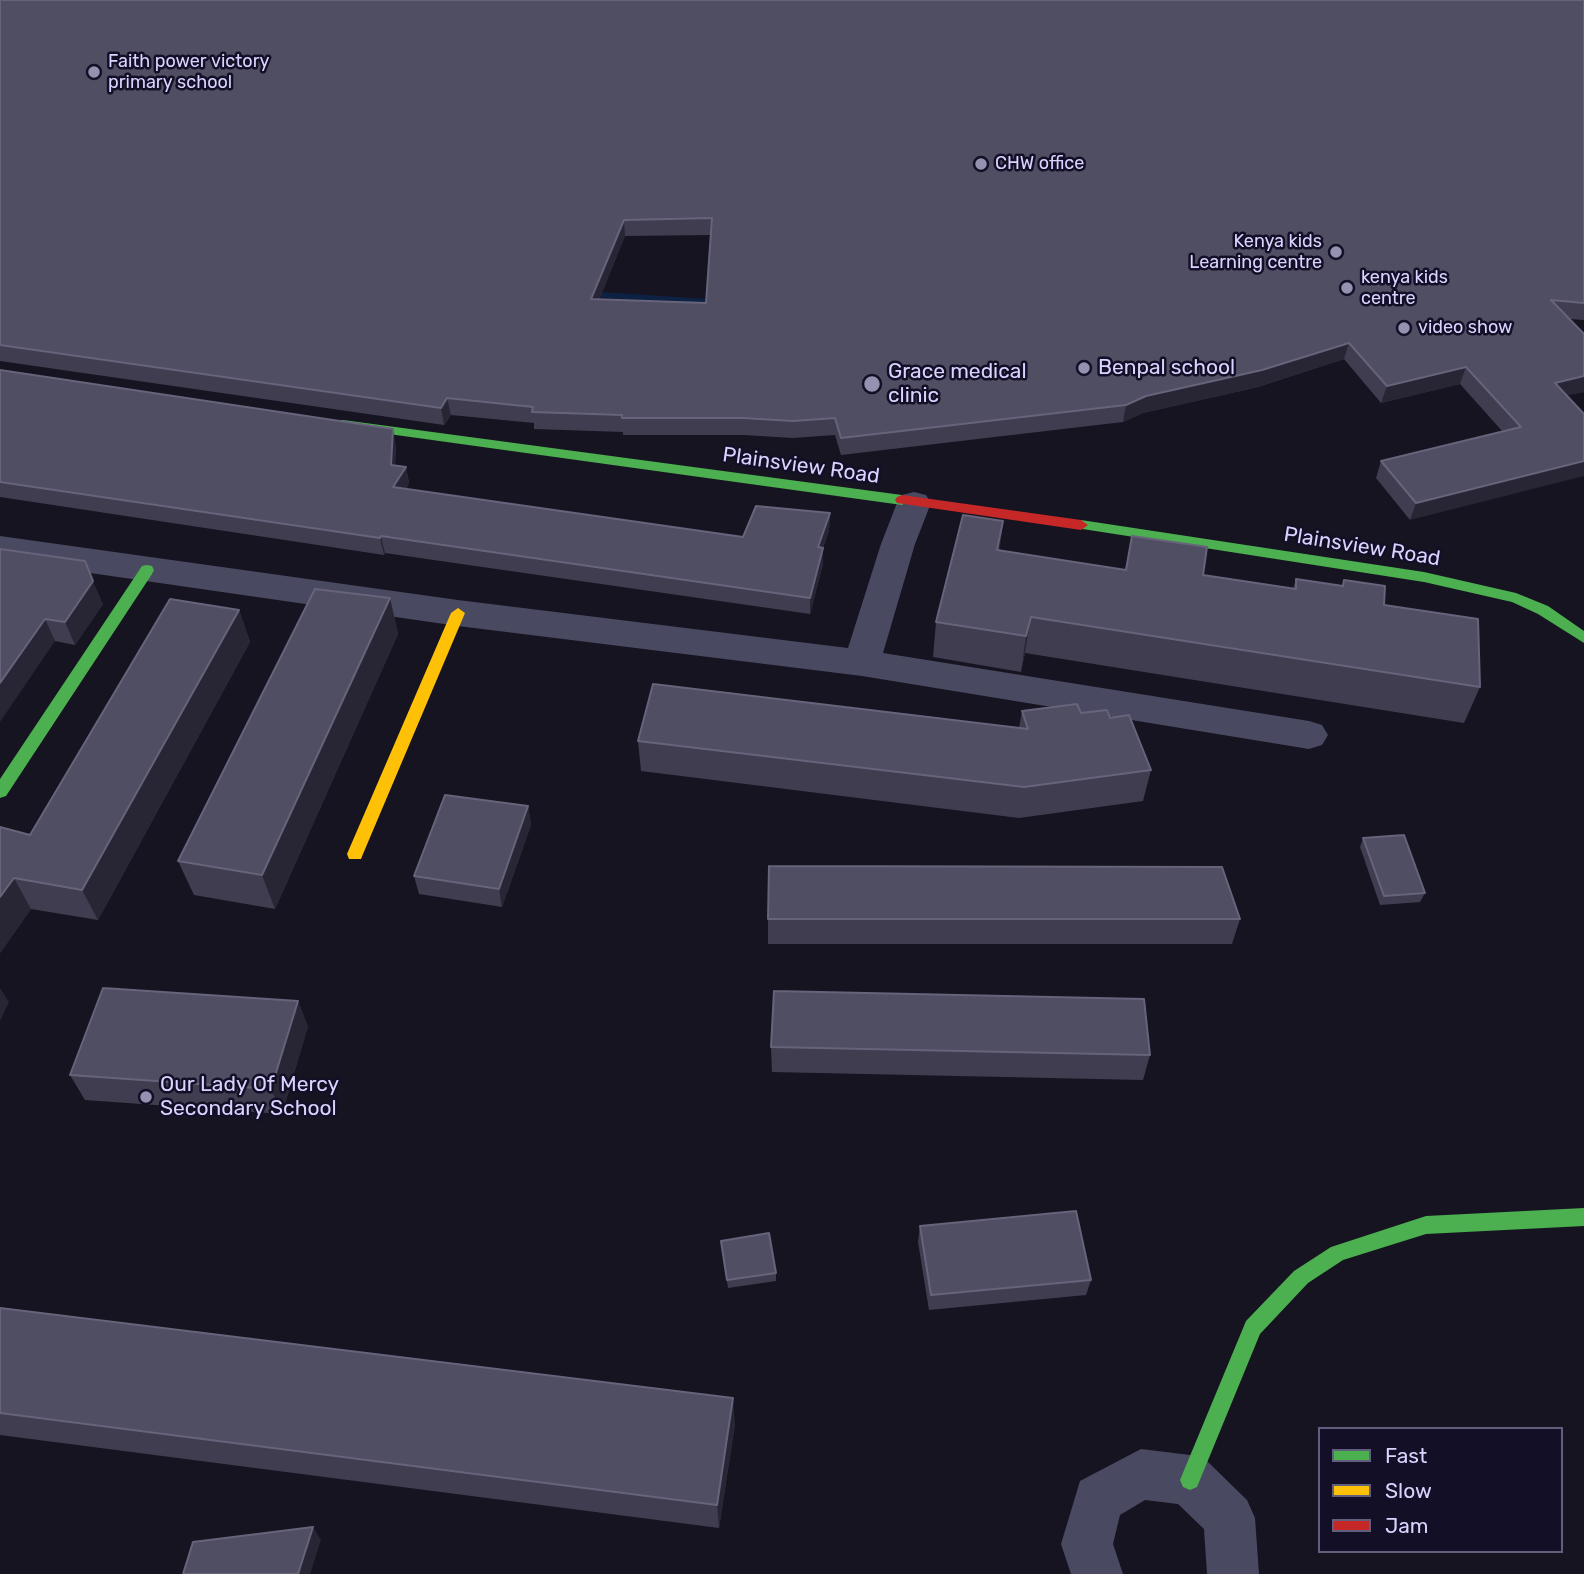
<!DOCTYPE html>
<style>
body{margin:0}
#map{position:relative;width:1584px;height:1574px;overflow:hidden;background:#161421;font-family:Rubik,sans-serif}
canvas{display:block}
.legend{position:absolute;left:1318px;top:1427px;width:245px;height:126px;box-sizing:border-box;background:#130f26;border:2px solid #625e7d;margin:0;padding:9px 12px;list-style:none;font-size:21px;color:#d9d4ff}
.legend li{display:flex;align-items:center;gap:14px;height:35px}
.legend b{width:35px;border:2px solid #625e7d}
</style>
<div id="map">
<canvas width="1584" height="1574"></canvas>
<ul class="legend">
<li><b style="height:9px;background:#4caf50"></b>Fast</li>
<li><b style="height:9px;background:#ffc107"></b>Slow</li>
<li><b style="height:9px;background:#c62828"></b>Jam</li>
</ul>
</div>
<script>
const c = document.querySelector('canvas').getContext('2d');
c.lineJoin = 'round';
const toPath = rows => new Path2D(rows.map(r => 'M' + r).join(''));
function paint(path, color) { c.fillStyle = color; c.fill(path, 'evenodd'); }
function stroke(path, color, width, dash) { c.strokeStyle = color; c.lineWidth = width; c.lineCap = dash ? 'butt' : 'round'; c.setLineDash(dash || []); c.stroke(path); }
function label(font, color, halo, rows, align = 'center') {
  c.font = font + ' Rubik,sans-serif'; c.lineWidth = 5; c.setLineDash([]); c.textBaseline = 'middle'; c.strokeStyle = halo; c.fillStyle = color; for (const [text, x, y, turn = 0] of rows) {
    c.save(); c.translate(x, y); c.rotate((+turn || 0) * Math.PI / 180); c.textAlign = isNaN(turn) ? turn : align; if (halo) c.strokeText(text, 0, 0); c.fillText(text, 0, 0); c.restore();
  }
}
const stream = toPath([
 [584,291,724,300,729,303,724,306,580,296,580,292,584,291]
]);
const street = toPath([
 [914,492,926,495,931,503,915,544,883,653,1309,721,1322,725,1328,735,1322,745,1309,749,862,676,458,626,0,560,0,536,458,600,848,648,881,544,897,503,902,495,914,492],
 [1141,1449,1190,1455,1208,1462,1247,1500,1255,1518,1259,1574,1207,1574,1204,1529,1178,1504,1145,1500,1120,1515,1113,1544,1123,1574,1071,1574,1061,1544,1080,1481,1141,1449]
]);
const fast = toPath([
 [343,420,902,495,909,500,902,505,338,427,338,421,343,420],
 [1081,520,1424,572,1516,593,1548,606,1584,631,1584,643,1538,614,1512,602,1424,582,1076,528,1074,525,1081,520],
 [147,565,152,566,154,570,152,574,6,796,0,798,0,779,142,566,147,565],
 [1584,1208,1584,1226,1426,1234,1343,1260,1308,1283,1260,1334,1197,1487,1190,1490,1183,1487,1180,1480,1246,1321,1294,1271,1331,1247,1426,1216,1584,1208]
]);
const slow = toPath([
 [458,608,465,613,363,854,361,859,349,859,347,854,451,613,458,608]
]);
const jam = toPath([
 [902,495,1081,520,1088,525,1081,530,897,503,895,500,897,497,902,495]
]);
const wall = toPath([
 [0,0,1584,0,1584,320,1570,319,1584,334,1584,392,1567,395,1410,520,1376,478,1381,461,1503,432,1460,384,1381,403,1344,359,1258,387,1143,413,1123,422,841,455,835,435,793,438,744,435,623,435,623,432,534,429,534,423,451,415,444,425,0,361],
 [711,235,706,303,599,299,625,236],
 [0,370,396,446,395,466,406,467,409,483,406,489,743,537,830,513,829,530,823,548,823,564,810,614,385,553,384,555,0,497],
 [1003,521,999,551,1125,570,1132,536,1203,575,1293,589,1296,579,1342,586,1344,580,1384,605,1480,687,1464,723,1025,653,1021,672,933,657,936,622],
 [0,549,103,604,75,645,55,641],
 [390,598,398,634,275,909,194,895,178,861],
 [239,610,250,642,98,920,31,909,0,953,0,827,30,835],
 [1022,711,1081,713,1110,718,1151,770,1143,801,1019,818,641,771,638,741,1019,728],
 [528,806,531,825,502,907,419,894,414,876],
 [1363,838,1425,893,1420,902,1380,905,1360,847],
 [768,919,1240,919,1232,944,768,944],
 [308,1026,282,1114,85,1100,70,1075],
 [771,1047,1150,1055,1143,1080,772,1072],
 [920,1226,1091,1280,1086,1295,929,1310,918,1242],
 [721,1241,776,1273,776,1281,728,1288],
 [0,1308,735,1424,719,1528,0,1435]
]);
const shadedWall = toPath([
 [624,220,625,236,593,316,591,299],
 [1349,343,1344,359,1258,387,1143,413,1123,422,1126,405,1146,396],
 [1466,367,1460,384,1381,403,1387,386],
 [1584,376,1584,392,1548,399,1555,383],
 [447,398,451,415,444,425,441,408],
 [393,429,396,446,394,482,391,465],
 [1584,461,1584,476,1410,520,1416,503],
 [406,467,409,483,397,504,393,487],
 [830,513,829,530,817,564,818,547],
 [1003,521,999,557,997,550],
 [381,536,385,553,384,555,380,538],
 [823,548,823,564,810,614,810,598],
 [93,581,103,604,75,645,65,622],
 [390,598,398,634,275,909,262,875],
 [239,610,250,642,98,920,82,890],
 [1031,617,1025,653,1021,672,1026,636],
 [45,619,55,641,0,722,0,683],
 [528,806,531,825,502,907,499,889],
 [14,878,31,909,0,953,0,897],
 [0,988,9,1002,0,1021],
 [298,1001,308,1026,282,1114,271,1089],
 [733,1398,735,1424,719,1528,717,1505],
 [313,1527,321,1540,310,1574,298,1574]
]);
const building = toPath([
 [0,0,1584,0,1584,303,1551,300,1584,334,1584,376,1555,383,1584,414,1584,461,1416,503,1381,461,1521,427,1466,367,1387,386,1349,343,1262,370,1146,396,1126,405,841,438,835,418,793,421,743,418,622,418,622,415,532,412,533,407,447,398,441,408,0,345,0,0],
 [712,218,706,303,591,299,624,220,712,218],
 [0,370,393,429,391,465,406,467,393,487,743,537,756,506,830,513,818,547,823,548,810,598,381,536,380,538,0,482,0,370],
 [963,515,1003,521,997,550,1126,570,1132,536,1207,547,1203,575,1296,589,1296,579,1343,586,1344,580,1385,586,1384,605,1478,619,1480,687,1031,617,1026,636,936,622,963,515],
 [0,549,85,561,93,581,65,622,45,619,0,683,0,549],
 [315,589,390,598,262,875,178,861,315,589],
 [170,599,239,610,82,890,14,878,0,897,0,827,30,835,170,599],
 [653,684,1028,729,1022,711,1077,704,1081,713,1107,710,1110,718,1129,715,1151,770,1024,787,638,741,653,684],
 [445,795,528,806,499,889,414,876,445,795],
 [1404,835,1425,893,1384,896,1363,838,1404,835],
 [769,866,1222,867,1240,919,768,919,769,866],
 [103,988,298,1001,271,1089,70,1075,103,988],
 [774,991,1144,999,1150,1055,771,1047,774,991],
 [1076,1211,1091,1280,931,1295,920,1226,1076,1211],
 [769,1233,776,1273,727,1280,721,1241,769,1233],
 [0,1308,733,1398,717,1505,0,1413,0,1308],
 [313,1527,298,1574,183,1574,193,1542,313,1527]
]);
const markers = [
 [94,72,7,"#9591b1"],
 [981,164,7,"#9591b1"],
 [1336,252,7,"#9591b1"],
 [1347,288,7,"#9591b1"],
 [1404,328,7,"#9591b1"],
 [1084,368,7,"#9591b1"],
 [872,384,9,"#9591b1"],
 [146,1097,7,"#9591b1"]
];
const farPoinames = [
 ["Faith power victory",108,62],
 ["primary school",108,83],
 ["CHW office",995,164],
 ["Kenya kids",1322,242,"right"],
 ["Learning centre",1322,263,"right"],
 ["kenya kids",1361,278],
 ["centre",1361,299],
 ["video show",1418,328]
];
const poiNames = [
 ["Benpal school",1098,368],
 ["Grace medical",888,372],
 ["clinic",888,396],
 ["Our Lady Of Mercy",160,1085],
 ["Secondary School",160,1109]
];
const streetNames = [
 ["Plainsview Road",801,466,8],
 ["Plainsview Road",1362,547,9]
];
paint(stream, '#0d2144');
paint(street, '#4a4962');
paint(fast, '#4caf50');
paint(slow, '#ffc107');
paint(jam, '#c62828');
paint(wall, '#403d50');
paint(shadedWall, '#282635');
paint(building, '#504e63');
stroke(building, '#66637b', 2);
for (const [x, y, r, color] of markers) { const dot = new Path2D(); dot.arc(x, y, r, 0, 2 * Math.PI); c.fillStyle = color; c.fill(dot); stroke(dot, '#130f26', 2.5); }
label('18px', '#d9d4ff', '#130f26', farPoinames, 'left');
label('21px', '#d9d4ff', '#130f26', poiNames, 'left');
label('21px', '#d9d4ff', '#130f26', streetNames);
</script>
